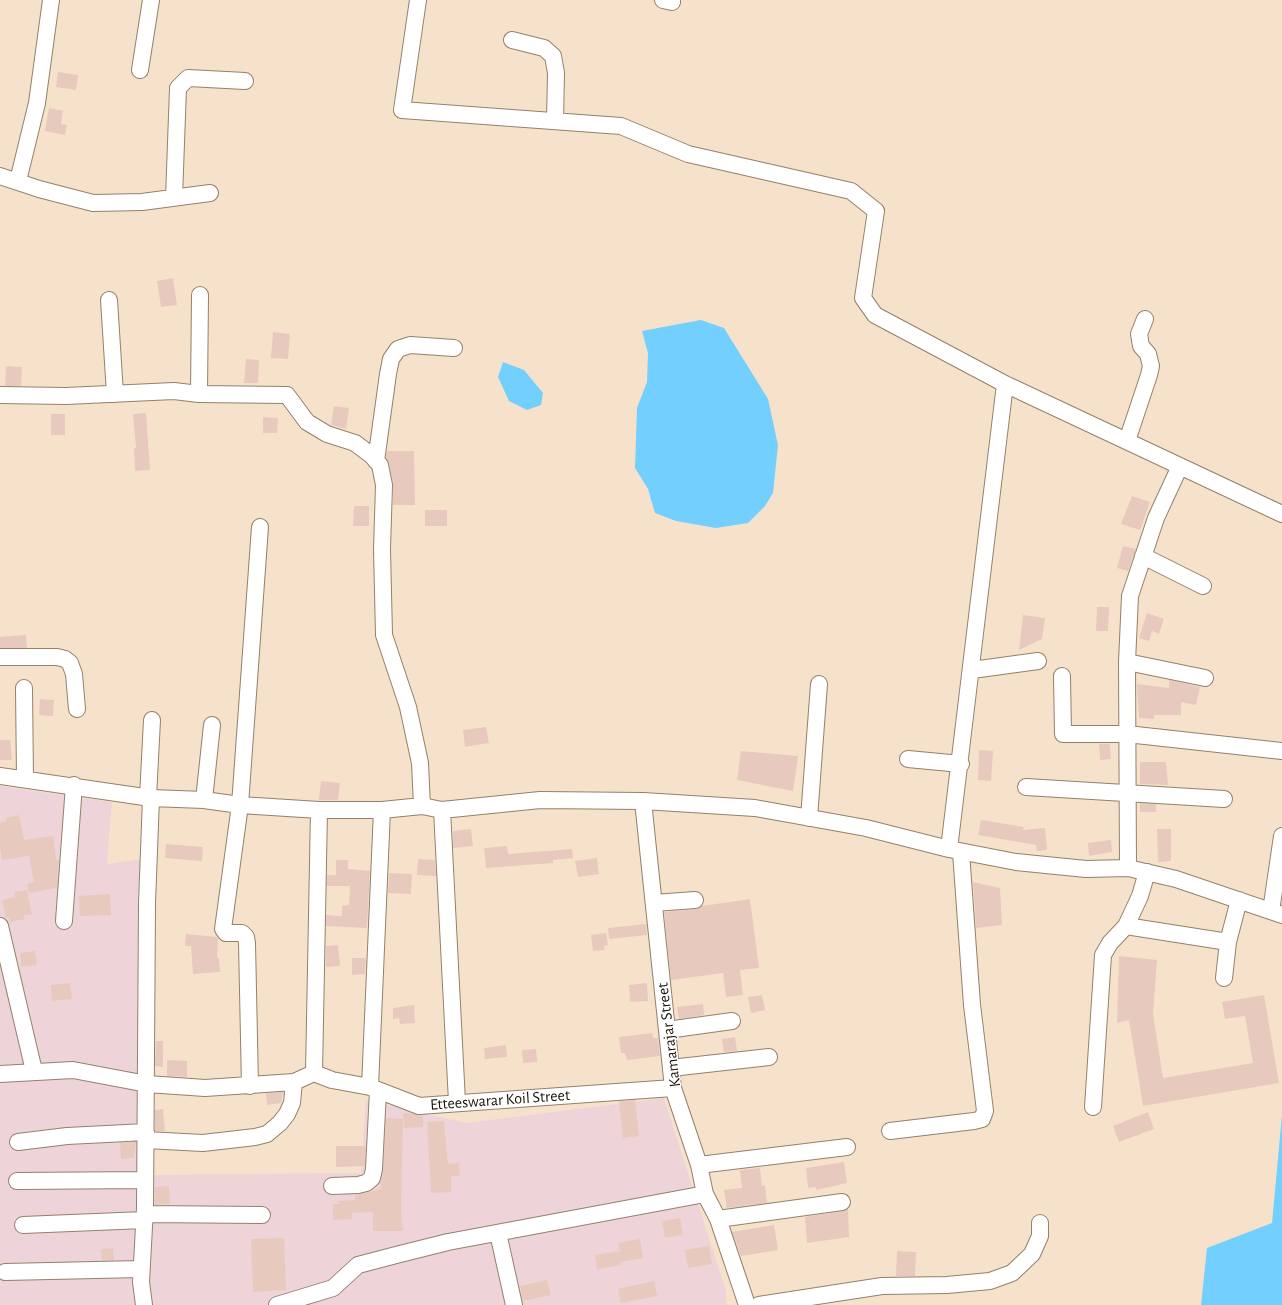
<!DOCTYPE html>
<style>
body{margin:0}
canvas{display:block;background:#f6e2cb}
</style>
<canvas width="1282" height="1305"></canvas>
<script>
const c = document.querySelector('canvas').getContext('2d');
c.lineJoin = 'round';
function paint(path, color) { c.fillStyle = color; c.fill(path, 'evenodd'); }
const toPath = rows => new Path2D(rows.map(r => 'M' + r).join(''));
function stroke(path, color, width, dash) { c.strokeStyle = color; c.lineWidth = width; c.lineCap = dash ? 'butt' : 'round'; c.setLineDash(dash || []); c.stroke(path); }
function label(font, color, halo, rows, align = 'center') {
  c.font = font + ' "Alegreya Sans",sans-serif'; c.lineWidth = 3; c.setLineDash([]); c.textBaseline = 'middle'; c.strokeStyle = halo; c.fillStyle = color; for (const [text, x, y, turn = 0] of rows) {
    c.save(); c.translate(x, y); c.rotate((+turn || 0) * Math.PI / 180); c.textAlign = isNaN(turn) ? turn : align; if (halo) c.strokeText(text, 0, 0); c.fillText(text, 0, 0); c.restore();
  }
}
const industrial = toPath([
 [0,786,112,802,107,864,141,859,137,1175,361,1173,366,1100,466,1123,664,1098,726,1291,727,1305,0,1305]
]);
const water = toPath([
 [701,320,724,328,768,399,778,445,773,493,765,506,748,523,716,528,676,521,655,513,648,489,635,468,637,408,647,382,648,353,642,331],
 [503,362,524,370,543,393,541,405,527,410,509,401,498,377],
 [1282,1115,1282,1305,1201,1305,1207,1248,1272,1223]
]);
const building = toPath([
 [58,72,78,75,76,90,56,87],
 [49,108,63,111,61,124,67,125,65,135,45,131],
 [173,278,177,305,161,307,157,281],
 [273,332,290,334,288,359,271,358],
 [246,359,259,360,258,383,244,383],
 [6,366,22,367,21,386,5,386],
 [334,406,349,408,346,429,331,425],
 [146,413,150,470,135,471,134,448,136,448,133,414],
 [51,414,65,414,65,435,51,435],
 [263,417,278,418,277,433,263,433],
 [387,451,414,451,415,505,393,505,393,483,389,463,386,458],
 [1132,496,1150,502,1140,530,1121,524],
 [354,506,369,506,369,526,353,526],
 [425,510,447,510,447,526,425,526],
 [1123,546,1136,549,1128,571,1117,568],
 [1097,607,1109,607,1108,631,1096,631],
 [1147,613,1164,619,1159,634,1152,631,1149,641,1139,638],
 [1023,615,1045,618,1042,639,1019,650],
 [26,635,27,648,0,648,0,637],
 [1169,680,1200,687,1196,705,1181,702,1181,715,1154,715,1154,719,1139,718,1137,684,1169,688],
 [40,699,54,700,53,716,39,715],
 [486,727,489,743,465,747,463,730],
 [0,740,10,740,12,760,0,760],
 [1099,744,1110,744,1111,759,1100,760],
 [979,750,993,751,991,781,978,780],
 [741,751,798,756,793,791,737,780],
 [1140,762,1166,762,1168,785,1140,784],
 [321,781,340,783,338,800,319,800],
 [1140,803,1156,804,1156,812,1140,812],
 [19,815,24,840,53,836,56,860,59,859,57,888,29,893,27,884,34,882,29,856,2,860,0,847,0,823,7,821,6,818],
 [981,820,1024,827,1023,830,1045,828,1047,850,1037,851,1036,845,978,835],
 [471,829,473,846,453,848,453,831],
 [1157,829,1171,829,1171,861,1158,862],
 [1111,840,1112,852,1089,856,1088,843],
 [166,844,203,847,202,861,165,858],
 [507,846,508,854,572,849,573,858,553,860,553,863,486,868,484,848],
 [597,858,599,874,578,877,575,861],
 [418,859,435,860,436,876,417,875],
 [336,860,348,860,348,869,370,871,367,928,326,926,326,915,342,916,342,906,349,905,350,886,327,886,327,875,336,875],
 [389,873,412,874,411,894,388,893],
 [973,882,1000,888,1002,925,976,928],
 [27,890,32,914,24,915,25,919,10,922,9,917,6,918,2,900,15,897,14,892],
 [110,894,111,915,80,916,79,896],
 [750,899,759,968,740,970,743,995,726,997,723,973,671,980,664,912,696,909,702,906],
 [646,924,647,935,609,939,608,928],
 [606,933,608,945,604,946,605,950,593,951,591,935],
 [186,934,217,937,218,939,217,958,219,958,220,972,193,974,191,946,185,946],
 [338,945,340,966,326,967,326,946],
 [35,951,37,965,21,967,20,953],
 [1119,956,1157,960,1153,1014,1163,1078,1253,1063,1245,1016,1225,1019,1222,1002,1264,995,1279,1083,1143,1106,1129,1020,1117,1023],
 [352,958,366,958,365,974,352,975],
 [70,983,72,999,52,1001,51,985],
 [647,983,648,1001,630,1002,629,985],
 [762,995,765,1010,751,1013,748,997],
 [703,1004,704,1015,679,1019,677,1007],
 [414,1005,415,1023,400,1024,399,1018,393,1019,393,1008],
 [652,1033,653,1038,658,1038,660,1056,627,1060,625,1053,621,1053,619,1037],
 [735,1037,737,1051,724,1052,722,1039],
 [156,1041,163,1041,163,1067,155,1066],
 [506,1045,507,1057,485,1059,484,1048],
 [536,1049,537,1062,523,1063,522,1050],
 [167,1060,187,1061,187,1077,167,1076],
 [283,1092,281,1103,267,1105,266,1093],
 [635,1100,639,1136,623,1138,619,1101],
 [163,1109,165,1131,155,1131,155,1110],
 [1148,1112,1154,1129,1119,1142,1113,1126],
 [403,1113,423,1115,423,1127,404,1128],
 [386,1118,403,1119,401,1212,403,1231,373,1231,373,1212,352,1213,352,1219,333,1220,333,1204,339,1204,339,1201,355,1200,355,1195,380,1189,383,1169],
 [444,1121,448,1164,459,1163,460,1176,451,1176,451,1192,431,1193,427,1122],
 [136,1142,134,1158,121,1159,120,1143],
 [336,1146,366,1146,365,1166,336,1167],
 [844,1162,847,1183,816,1190,816,1187,808,1188,806,1168],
 [760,1168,762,1186,765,1185,767,1203,727,1208,724,1190,742,1188,740,1170],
 [169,1186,170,1204,155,1205,155,1187],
 [848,1209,849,1237,807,1243,805,1217,843,1211],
 [680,1218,683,1235,665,1238,662,1221],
 [774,1225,778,1250,741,1256,732,1232],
 [284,1238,286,1290,253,1292,251,1239],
 [640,1239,643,1258,620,1262,621,1265,597,1269,595,1255,620,1251,618,1243],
 [709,1246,712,1264,688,1268,685,1250],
 [113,1248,114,1260,102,1260,101,1249],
 [897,1251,916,1252,915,1276,896,1276],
 [547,1280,551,1295,523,1301,520,1286],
 [654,1281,657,1296,621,1303,618,1289]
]);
const minor = toPath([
 [418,0,402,110,621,126,688,154,851,191,876,211,863,298,875,315,1005,384,1282,514],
 [663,0,672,2],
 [512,40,544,48,553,56,556,73,555,121],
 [140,70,151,0],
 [0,176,39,189,93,203,142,202,210,193],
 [18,181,37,103,51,0],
 [174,198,178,88,188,78,245,81],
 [109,300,115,394],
 [199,394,200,295],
 [0,395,66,396,174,391,199,394,287,395,307,422,327,434,355,443,371,455,380,465,384,485,382,549,384,635,408,707,420,763,422,806],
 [1127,441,1149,375,1151,366,1148,354,1141,346,1139,334,1145,319],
 [376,461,388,374,391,359,398,349,410,345,454,348],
 [1143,556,1203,586],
 [0,657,57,657,65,659,70,663,74,674,77,709],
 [1127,662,1205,678],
 [972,670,1038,661],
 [1062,676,1063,734,1127,734,1282,751],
 [24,688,25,779],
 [908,759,961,764],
 [0,776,151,798,204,800,240,805,319,810,382,810,422,806,442,810,540,800,643,801,755,808,866,828,949,849,1016,862,1086,869,1128,868,1176,879,1282,915],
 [1026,787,1224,799],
 [148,797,152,720],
 [204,800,212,725],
 [643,801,673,1088,699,1165,705,1194,718,1219,747,1305],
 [442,810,457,1102],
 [809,818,819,684],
 [949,849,1005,384],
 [1128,868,1127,662,1130,596,1156,518,1180,466],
 [654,903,695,900],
 [1271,911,1282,836],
 [64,921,74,785],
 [0,926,34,1071],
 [1126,926,1228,942],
 [1224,978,1228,942,1239,900],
 [667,1030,732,1021],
 [671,1068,769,1057],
 [314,1073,319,810],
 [0,1074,73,1070,147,1084,205,1088,294,1082,314,1073,332,1080,370,1087,419,1106,673,1088],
 [250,1086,247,943,246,937,242,933,226,933,223,929,240,805,260,527],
 [370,1087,382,810],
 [1093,1107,1103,955,1110,943,1126,926,1140,896,1147,872],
 [890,1131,974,1121,982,1119,985,1111,972,1005,961,852],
 [146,1140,203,1143,255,1137,267,1134,280,1123,287,1114,292,1103,294,1082],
 [18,1142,67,1136,146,1132],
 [699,1165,847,1147],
 [17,1181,145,1180],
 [332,1186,358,1185,366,1183,372,1178,374,1169,378,1091],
 [145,1214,262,1215],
 [718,1219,842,1202],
 [23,1225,144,1220],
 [498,1233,514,1305],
 [5,1272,141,1269],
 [144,1305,141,1282,145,1208,147,903,151,798],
 [277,1305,333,1288,358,1265,400,1254,448,1242,705,1194],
 [759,1305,882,1286,947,1285,990,1281,1012,1273,1032,1254,1040,1236,1040,1223]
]);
const streetNames = [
 ["Kamarajar Street",669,1035,-97],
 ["Etteeswarar Koil Street",500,1100,-4]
];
paint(industrial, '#eed4d8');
paint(water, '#72cffe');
paint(building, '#e7cabd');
stroke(minor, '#93816c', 18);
stroke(minor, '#fff', 16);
label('16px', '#1c150d', '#fff', streetNames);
</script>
